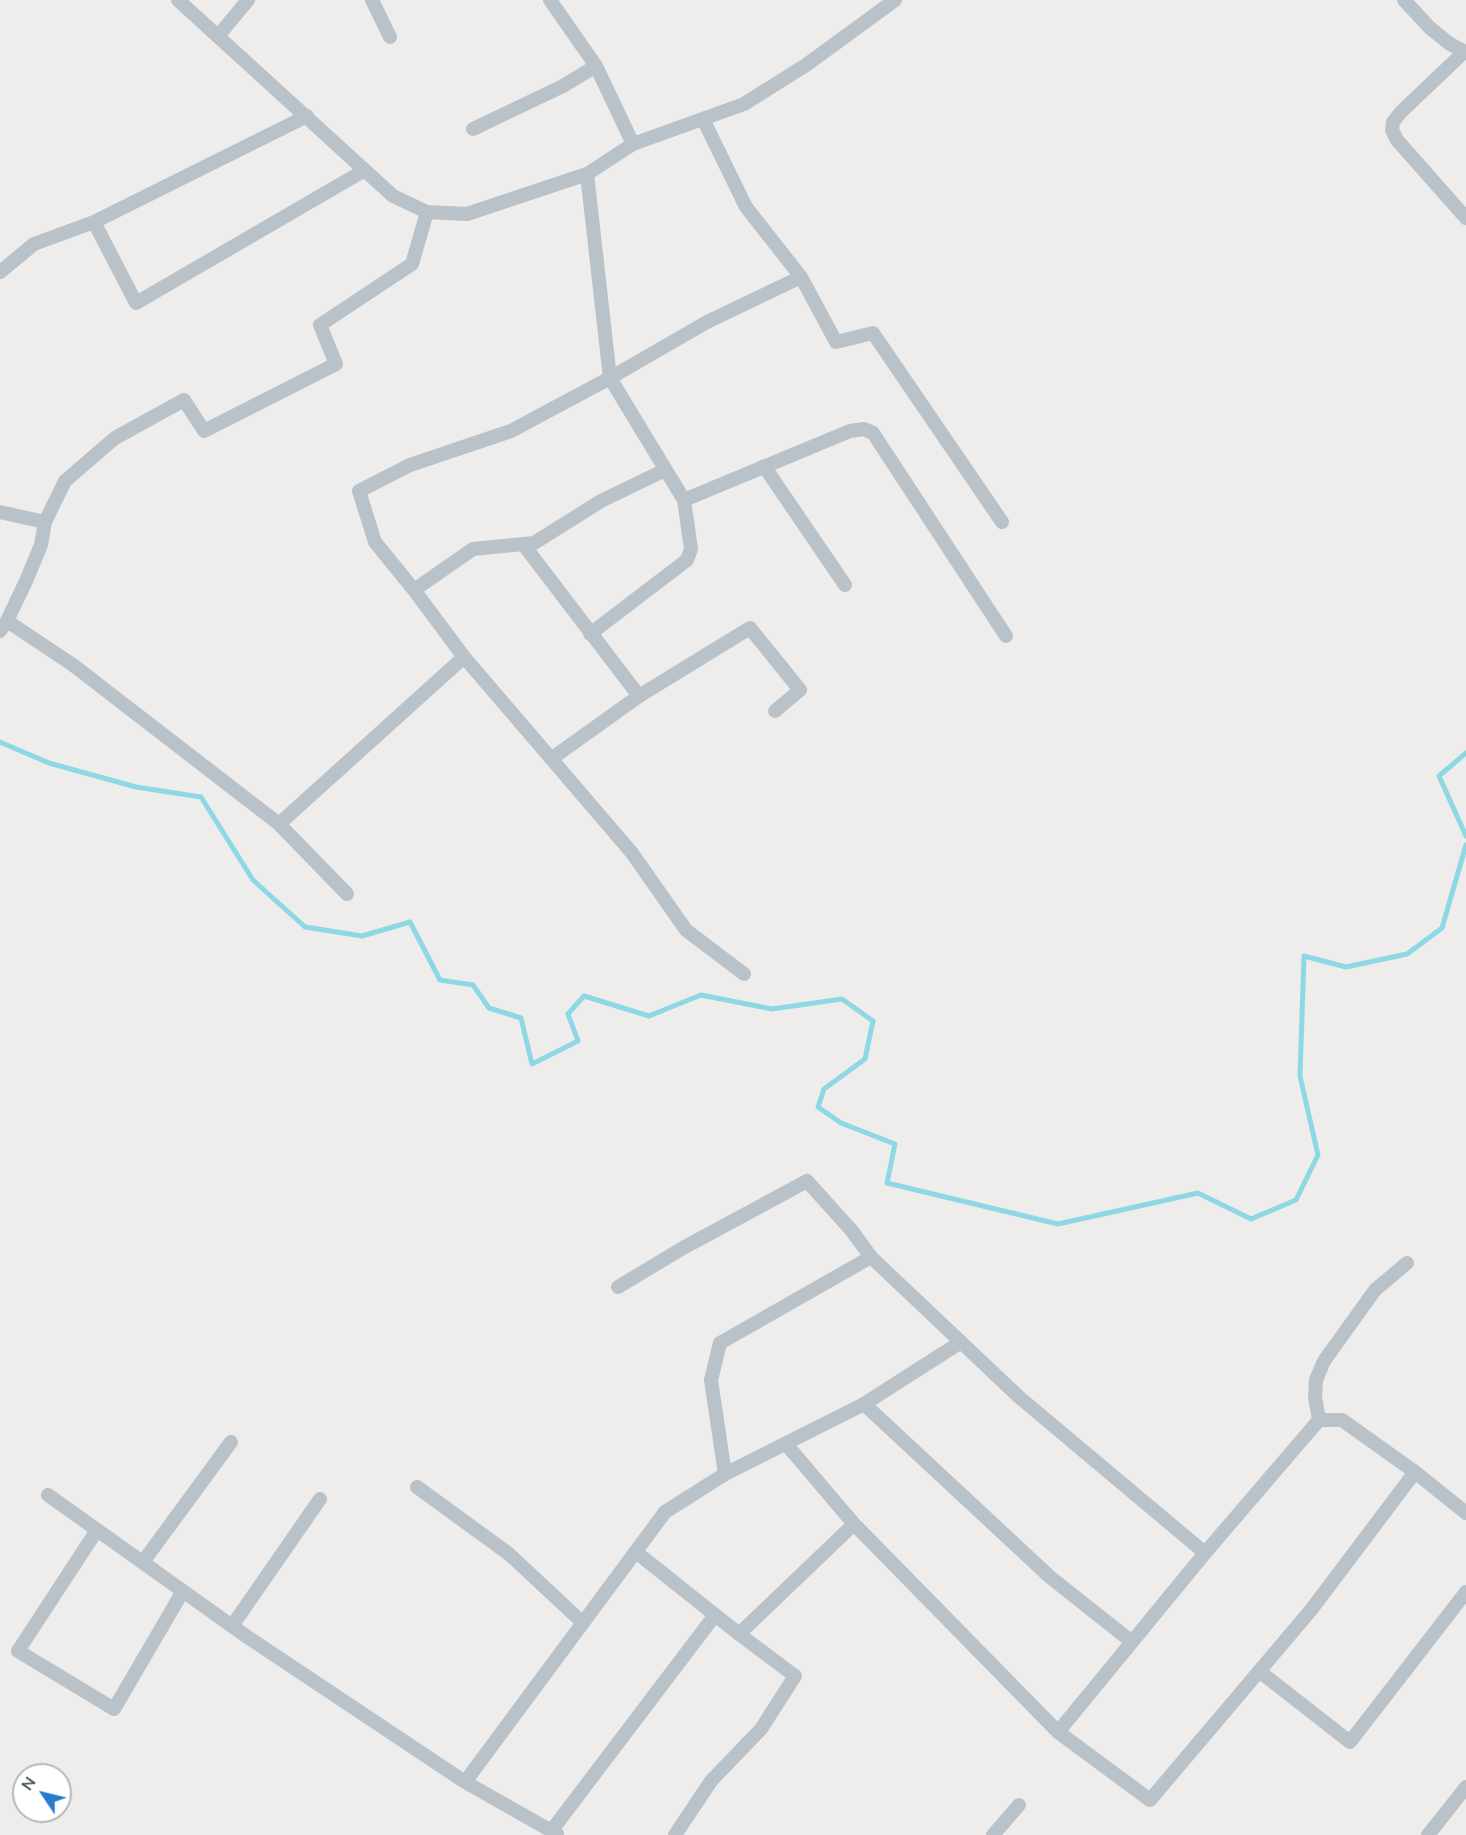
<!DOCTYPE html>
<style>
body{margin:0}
#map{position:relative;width:1466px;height:1835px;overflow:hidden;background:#efecec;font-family:"Nunito Sans",sans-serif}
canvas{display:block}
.north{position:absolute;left:12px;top:1763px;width:60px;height:60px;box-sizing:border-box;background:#fff;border:2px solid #b5b9bc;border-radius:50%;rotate:305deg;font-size:16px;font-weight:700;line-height:24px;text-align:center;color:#465158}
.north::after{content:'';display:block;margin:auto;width:21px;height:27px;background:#277cce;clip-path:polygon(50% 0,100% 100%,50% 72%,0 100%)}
</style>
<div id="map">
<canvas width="1466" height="1835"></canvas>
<div class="north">N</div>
</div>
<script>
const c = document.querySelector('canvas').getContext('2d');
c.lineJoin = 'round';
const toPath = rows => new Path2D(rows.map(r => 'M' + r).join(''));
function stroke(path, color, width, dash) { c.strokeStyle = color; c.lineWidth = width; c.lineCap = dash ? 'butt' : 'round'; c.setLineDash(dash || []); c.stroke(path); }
const stream = toPath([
 [0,742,49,763,136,787,201,797,253,880,305,927,362,936,410,922,440,980,473,985,489,1008,521,1018,532,1064,578,1041,568,1014,584,996,649,1016,701,995,772,1009,842,999,873,1021,865,1059,824,1089,818,1107,841,1123,895,1144,887,1183,1058,1224,1198,1193,1251,1219,1296,1200,1318,1155,1300,1076,1304,956,1346,967,1407,954,1442,928,1466,845],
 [1466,753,1439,776,1466,836]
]);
const street = toPath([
 [178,0,393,196,427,212,467,214,587,174,633,144,744,104,806,65,895,0],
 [372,0,390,37],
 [550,0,596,66,633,144],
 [1404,0,1430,28,1450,44,1466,52],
 [218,36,248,0],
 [1465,51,1401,112,1393,122,1392,130,1397,140,1466,218],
 [703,119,746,207,801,277],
 [473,129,563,86,596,66],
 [587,174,610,378,684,500,850,431,864,429,873,433,1006,636],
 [94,222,136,303,365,170],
 [0,272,34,244,94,222,307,116],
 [764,466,845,585],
 [0,512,45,522],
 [523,544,639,696,750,628,800,690,775,711],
 [414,590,473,549,534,543,601,501,665,470],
 [7,621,73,665,279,824,347,894],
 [0,631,7,621,26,581,41,545,45,522,65,481,115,438,184,400,204,431,336,364,320,325,412,264,427,212],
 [590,634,687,560,691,549,684,500],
 [551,759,639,696],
 [279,824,464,657],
 [744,974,686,930,632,853,464,657,414,590,375,542,359,491,410,465,511,431,610,378,707,322,801,277,836,342,873,333,1002,522],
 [618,1287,683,1248,807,1181,852,1231,871,1257],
 [864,1404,1050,1577,1132,1642],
 [1319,1420,1315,1397,1316,1380,1324,1361,1375,1290,1407,1263],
 [725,1474,864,1404,961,1342],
 [417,1487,509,1554,583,1623],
 [48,1495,246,1636,465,1782,665,1512,725,1474,711,1380,720,1343,871,1257,1019,1397,1205,1553,1319,1420,1342,1420,1415,1472,1466,1513],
 [854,1524,1058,1732],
 [97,1530,18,1651,114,1709,183,1591],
 [636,1552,739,1634,854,1524,786,1444],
 [1205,1553,1058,1732,1150,1800,1311,1610,1415,1472],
 [143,1562,231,1442],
 [232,1626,320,1499],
 [1259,1671,1350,1742,1466,1592],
 [465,1782,557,1834],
 [552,1830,715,1615],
 [675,1835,711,1781,761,1729,795,1676,739,1634],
 [993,1835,1019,1805],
 [1428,1835,1466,1787]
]);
stroke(stream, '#8dd8e4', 5);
stroke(street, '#b8c2c8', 14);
</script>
